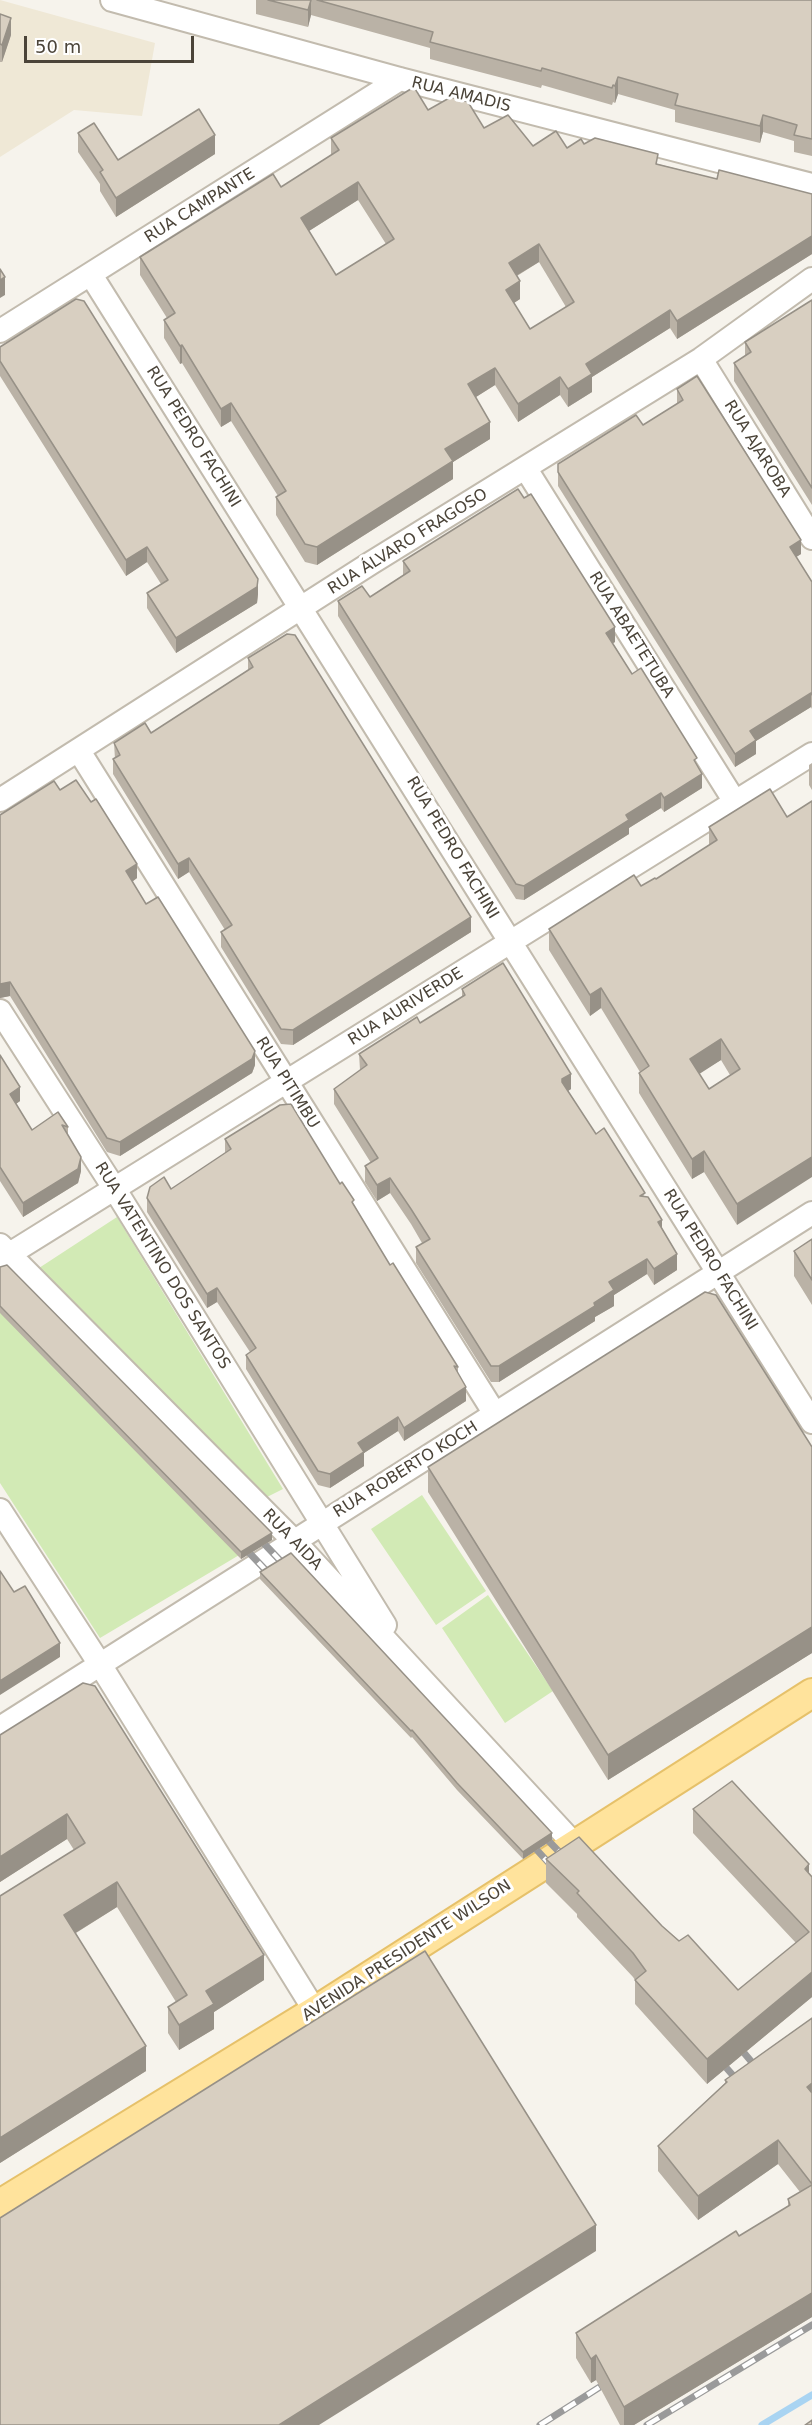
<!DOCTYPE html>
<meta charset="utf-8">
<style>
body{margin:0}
#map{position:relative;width:812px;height:2425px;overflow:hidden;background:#f6f3ec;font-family:"DejaVu Sans",sans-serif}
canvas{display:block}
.scale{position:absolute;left:24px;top:36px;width:170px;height:27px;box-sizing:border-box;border:3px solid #4b4439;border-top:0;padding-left:8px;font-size:18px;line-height:21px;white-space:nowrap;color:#4b4439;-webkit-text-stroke:4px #fff;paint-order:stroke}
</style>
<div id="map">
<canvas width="812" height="2425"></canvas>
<div class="scale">50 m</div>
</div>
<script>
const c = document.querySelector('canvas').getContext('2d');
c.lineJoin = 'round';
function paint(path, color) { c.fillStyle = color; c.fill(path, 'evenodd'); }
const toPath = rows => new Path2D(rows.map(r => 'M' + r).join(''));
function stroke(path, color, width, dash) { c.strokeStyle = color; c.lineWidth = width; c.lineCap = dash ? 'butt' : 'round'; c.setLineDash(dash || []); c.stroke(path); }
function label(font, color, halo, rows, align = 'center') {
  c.font = font + ' "DejaVu Sans",sans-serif'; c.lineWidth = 6; c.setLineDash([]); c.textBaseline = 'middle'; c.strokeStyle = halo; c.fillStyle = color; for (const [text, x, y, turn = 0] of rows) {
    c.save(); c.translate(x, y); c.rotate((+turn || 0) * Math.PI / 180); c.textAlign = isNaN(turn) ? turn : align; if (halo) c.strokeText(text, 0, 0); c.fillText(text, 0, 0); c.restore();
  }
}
const education = toPath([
 [0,0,155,43,142,116,74,110,0,157]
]);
const green = toPath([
 [117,1217,283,1489,265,1498,39,1268],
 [0,1301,256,1545,100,1638,0,1483],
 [422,1495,486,1591,436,1625,371,1529],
 [488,1595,553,1691,505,1723,442,1628]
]);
const stream = toPath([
 [762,2425,812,2395]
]);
const minor = toPath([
 [112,0,400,79,812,185],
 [91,275,812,1422],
 [0,331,400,79],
 [701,359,812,538],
 [526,469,735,802],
 [79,751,495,1414],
 [0,800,371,563,701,359,812,279],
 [0,1011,114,1188,385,1625],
 [0,1245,294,1541,574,1844],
 [0,1260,812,754],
 [0,1510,101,1666,315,2011],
 [0,1728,812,1213]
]);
const major = toPath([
 [0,2204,315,2011,812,1693]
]);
const rail = toPath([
 [254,1533,291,1572],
 [239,1542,276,1581],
 [538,1830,569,1862],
 [525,1837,557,1872],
 [734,2041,761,2073],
 [716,2056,744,2088],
 [540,2425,614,2378],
 [647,2425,812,2325]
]);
const wall = toPath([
 [256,0,812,0,812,156,794,152,794,141,763,132,760,143,675,122,675,110,618,94,615,103,613,102,612,105,542,85,541,88,430,59,430,48,311,15,308,27,256,14],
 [0,14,11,35,2,62,0,62],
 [428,110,484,128,533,146,567,148,584,144,658,164,717,179,812,194,812,254,677,339,670,328,592,377,592,392,568,407,560,395,518,422,495,385,476,397,490,439,453,462,453,479,317,565,305,562,276,515,276,497,278,496,231,421,221,427,182,363,180,364,164,338,164,320,167,318,140,275,140,257,281,187,331,155,331,138],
 [358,200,386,244,336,275,309,231],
 [539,262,566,307,530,329,514,303,520,299,517,276],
 [78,133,118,160,215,154,116,217,100,191,100,184,78,152],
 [812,300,812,505,734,381,734,363,745,356,745,342],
 [0,347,258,594,257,603,176,653,147,608,147,593,161,584,147,562,126,576,0,376],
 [677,389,801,554,796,557,812,582,812,709,811,707,756,741,756,754,735,767,558,486,558,464,643,425,677,404],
 [403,561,615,642,613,643,632,674,697,765,702,788,664,812,661,808,629,828,629,834,524,900,516,899,338,616,338,601,370,597,403,575],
 [248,658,471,932,293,1045,281,1044,221,947,221,932,225,930,189,872,178,879,113,774,113,759,115,759,114,743,151,733,248,671],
 [812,763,812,790,809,785,809,765],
 [770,789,737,1225,704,1172,692,1179,639,1093,639,1073,640,1072,601,1008,590,1016,549,950,549,929,656,879,709,845,709,827],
 [721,1060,730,1075,709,1089,699,1073],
 [60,790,137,878,132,882,146,904,255,1065,252,1073,120,1156,107,1152,10,996,0,998,0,815],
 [462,989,571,1089,568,1091,596,1134,645,1197,662,1229,677,1270,654,1285,647,1274,614,1295,614,1306,595,1317,595,1321,499,1382,491,1382,416,1263,416,1247,422,1243,411,1224,390,1193,377,1201,365,1182,365,1166,371,1163,334,1104,334,1089,360,1070,359,1054,420,1023,462,997],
 [0,1055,20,1101,16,1104,32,1130,58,1112,68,1127,68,1135,81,1171,78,1183,23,1217,0,1181],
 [225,1139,354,1205,390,1265,458,1367,458,1374,466,1401,404,1441,398,1431,364,1453,364,1466,330,1488,318,1485,246,1369,246,1355,250,1352,217,1302,207,1308,147,1212,147,1198,171,1189,225,1153],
 [812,1239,812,1305,794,1276,794,1251],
 [0,1267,272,1540,241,1559,0,1313],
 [812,1447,812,1653,608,1780,428,1492,428,1467],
 [260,1572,552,1840,523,1859,457,1790,412,1737,411,1738,260,1579],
 [0,1735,264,1980,214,2012,214,2029,179,2050,168,2033,168,2007,176,2002,117,1907,76,1933,146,2071,0,2163,74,1850,67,1839,0,1882],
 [693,1809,809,1874,812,1877,812,1997,707,2084,635,2004,635,1980,633,1977,577,1917,577,1914,546,1883,546,1859,662,1926,738,1990,796,1943,693,1833],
 [812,2018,812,2317,634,2425,620,2425,596,2380,591,2383,576,2358,576,2333,739,2236,788,2206,788,2199,800,2192,778,2164,698,2220,658,2171,658,2146,725,2083,725,2080]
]);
const shadedWall = toPath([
 [311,0,311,15,308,27,308,10],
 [11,18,11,35,2,62,2,45],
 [618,77,618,94,615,103,615,86],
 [763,115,763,132,760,143,760,126],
 [215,135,215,154,116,217,116,198],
 [358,182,358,200,301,236,301,218],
 [812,236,812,254,677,339,677,321],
 [539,244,539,262,509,280,509,263],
 [5,277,5,295,0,298,0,280],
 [520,281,520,299,506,308,506,290],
 [670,310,670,328,592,377,592,392,568,407,568,389,586,364],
 [182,345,182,363,180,364,180,346],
 [495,368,495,385,468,402,468,384],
 [560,377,560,395,518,422,518,404],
 [231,403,231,421,221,427,221,409],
 [490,422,490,439,453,462,453,479,317,565,317,547,445,449],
 [801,540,801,554,790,561,790,547],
 [147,547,147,562,126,576,126,560],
 [258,579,258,594,257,603,176,653,176,638],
 [615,627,615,642,606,647,606,633],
 [811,693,811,707,756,741,756,754,735,767,735,754,750,731],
 [702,774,702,788,664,812,664,798],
 [661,793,661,808,629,828,629,834,524,900,524,886,626,815],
 [189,858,189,872,178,879,178,864],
 [137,864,137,878,126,886,126,871],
 [471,917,471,932,293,1045,293,1030],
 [10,982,10,996,0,998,0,984],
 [601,988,601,1008,590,1016,590,995],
 [721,1039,721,1060,690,1080,690,1059],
 [255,1051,255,1065,252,1073,120,1156,120,1142],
 [571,1074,571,1089,562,1095,562,1079],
 [20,1087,20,1101,10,1108,10,1094],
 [704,1151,704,1172,692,1179,692,1159],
 [81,1157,81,1171,78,1183,23,1217,23,1203],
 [812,1157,812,1177,737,1225,737,1204],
 [390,1178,390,1193,377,1201,377,1185],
 [662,1220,662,1236,658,1222],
 [677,1254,677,1270,654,1285,654,1269],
 [647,1259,647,1274,614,1295,614,1306,595,1317,595,1321,499,1382,499,1366,594,1303,609,1282],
 [217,1288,217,1302,207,1308,207,1294],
 [466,1387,466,1401,404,1441,404,1428],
 [398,1417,398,1431,364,1453,364,1466,330,1488,330,1474,358,1443],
 [272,1533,272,1540,241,1559,241,1552],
 [812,1627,812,1653,608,1780,608,1755],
 [60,1643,60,1657,0,1695,0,1681],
 [67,1814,67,1839,0,1882,0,1857],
 [552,1833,552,1840,523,1859,523,1852],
 [809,1864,809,1889,805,1869],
 [117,1882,117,1907,64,1940,64,1915],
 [264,1955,264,1980,214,2012,214,2029,179,2050,179,2025,206,1991],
 [812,1972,812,1997,707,2084,707,2059],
 [146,2046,146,2071,0,2163,0,2138],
 [812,2083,812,2108,807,2087],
 [778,2140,778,2164,698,2220,698,2196],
 [596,2225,596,2251,319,2425,279,2425],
 [812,2293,812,2317,634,2425,624,2425,624,2407],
 [596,2355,596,2380,591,2383,591,2359]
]);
const building = toPath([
 [268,0,311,0,308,10,268,0],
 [317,0,812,0,812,139,794,135,797,125,763,115,760,126,675,105,678,94,618,77,615,86,613,85,612,88,542,68,541,71,430,42,433,32,317,0],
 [0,14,11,18,2,45,0,44,0,14],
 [414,87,428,110,451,97,468,102,484,128,508,115,533,146,556,131,567,148,581,139,584,144,595,138,658,154,656,164,717,179,719,170,812,194,812,236,677,321,670,310,586,364,592,374,568,389,560,377,518,404,495,368,468,384,490,422,445,449,453,461,317,547,305,544,276,497,286,491,231,403,221,409,182,345,180,346,164,320,175,313,140,257,273,174,281,187,339,150,331,138,414,87],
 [358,182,394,239,336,275,301,218,358,182],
 [539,244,574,302,530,329,506,290,520,281,509,263,539,244],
 [199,109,215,135,116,198,100,172,103,170,78,133,94,123,118,160,199,109],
 [0,269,5,277,0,280,0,269],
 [76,299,84,301,258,579,257,587,176,638,147,593,168,580,147,547,126,560,0,361,0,347,76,299],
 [812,300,812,488,734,363,751,352,745,342,812,300],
 [697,376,801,540,790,547,812,582,812,695,811,693,750,731,756,740,735,754,558,472,558,464,636,415,643,425,683,400,677,389,697,376],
 [518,489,524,498,531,494,615,627,606,633,632,674,641,668,697,758,694,760,702,774,664,798,661,793,626,815,629,820,524,886,516,884,338,601,362,586,370,597,410,571,403,561,518,489],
 [287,634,295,635,471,917,293,1030,281,1029,221,932,232,925,189,858,178,864,113,759,120,755,114,743,145,723,151,733,253,667,248,658,287,634],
 [76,780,91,802,96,799,137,864,126,871,146,904,158,897,255,1051,252,1059,120,1142,107,1138,10,982,0,984,0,815,54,781,60,790,76,780],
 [770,789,787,817,812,801,812,1157,737,1204,704,1151,692,1159,639,1073,649,1066,601,988,590,995,549,929,634,875,641,886,655,878,656,879,717,840,709,827,770,789],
 [721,1039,740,1069,709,1089,690,1059,721,1039],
 [503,963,571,1074,562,1079,562,1082,596,1134,604,1128,645,1193,640,1196,648,1197,662,1220,658,1222,677,1254,654,1269,647,1259,609,1282,614,1290,594,1303,595,1306,499,1366,491,1366,416,1247,430,1239,411,1209,390,1178,377,1185,365,1166,378,1158,334,1089,367,1065,359,1054,417,1017,420,1023,465,995,462,989,503,963],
 [0,1055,20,1087,10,1094,32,1130,58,1112,68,1127,62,1125,81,1157,78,1169,23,1203,0,1167,0,1055],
 [291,1104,340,1184,342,1182,354,1200,352,1202,390,1265,393,1263,458,1367,454,1366,466,1387,404,1428,398,1417,358,1443,364,1452,330,1474,318,1471,246,1355,256,1348,217,1288,207,1294,147,1198,150,1187,164,1177,171,1189,231,1149,225,1139,280,1105,291,1104],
 [812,1239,812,1280,794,1251,812,1239],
 [7,1265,272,1533,241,1552,0,1306,0,1267,7,1265],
 [705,1292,716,1295,812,1447,812,1627,608,1755,428,1467,705,1292],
 [291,1553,552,1833,523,1852,457,1783,412,1730,411,1731,260,1572,291,1553],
 [0,1571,14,1592,25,1586,60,1643,0,1681,0,1571],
 [83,1683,95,1686,264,1955,206,1991,214,2004,179,2025,168,2007,187,1995,117,1882,64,1915,146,2046,0,2138,0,1896,85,1843,67,1814,0,1857,0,1735,83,1683],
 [732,1781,809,1864,805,1869,812,1877,812,1972,707,2059,635,1980,646,1971,633,1953,577,1893,579,1891,546,1859,579,1837,662,1926,679,1941,688,1935,738,1990,809,1932,693,1809,732,1781],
 [425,1951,596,2225,279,2425,0,2425,0,2218,425,1951],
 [812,2018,812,2083,807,2087,812,2093,812,2184,778,2140,698,2196,658,2146,727,2082,725,2080,812,2018],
 [812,2185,812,2293,624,2407,596,2355,591,2359,576,2333,736,2231,739,2236,790,2205,788,2199,812,2185],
 [812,2420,812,2425,805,2425,812,2420]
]);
const streetNames = [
 ["RUA AMADIS",461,95,14],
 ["RUA CAMPANTE",200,206,-32],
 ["RUA PEDRO FACHINI",193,437,58],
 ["RUA AJAROBA",757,449,58],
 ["RUA ÁLVARO FRAGOSO",408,542,-32],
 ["RUA ABAETETUBA",631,635,58],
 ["RUA PEDRO FACHINI",452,848,59],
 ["RUA AURIVERDE",406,1007,-32],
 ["RUA PITIMBU",287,1083,58],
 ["RUA PEDRO FACHINI",710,1260,58],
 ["RUA VATENTINO DOS SANTOS",162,1266,58],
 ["RUA ROBERTO KOCH",406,1470,-32],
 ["RUA AIDA",292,1540,46],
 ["AVENIDA PRESIDENTE WILSON",407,1951,-33]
];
paint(education, '#efe8d6');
paint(green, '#d2eab5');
stroke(stream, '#a9d4f2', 7);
stroke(minor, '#c2bbae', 26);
stroke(major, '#e6c16a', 32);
stroke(minor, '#fff', 22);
stroke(major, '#ffe39c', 28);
stroke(rail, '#9a9a9a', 7);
stroke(rail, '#fff', 4.5, [14]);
paint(wall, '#bab2a6');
paint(shadedWall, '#979187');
paint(building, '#d8cfc1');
stroke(building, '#979187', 1.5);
label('16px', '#4b4439', '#fff', streetNames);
</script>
